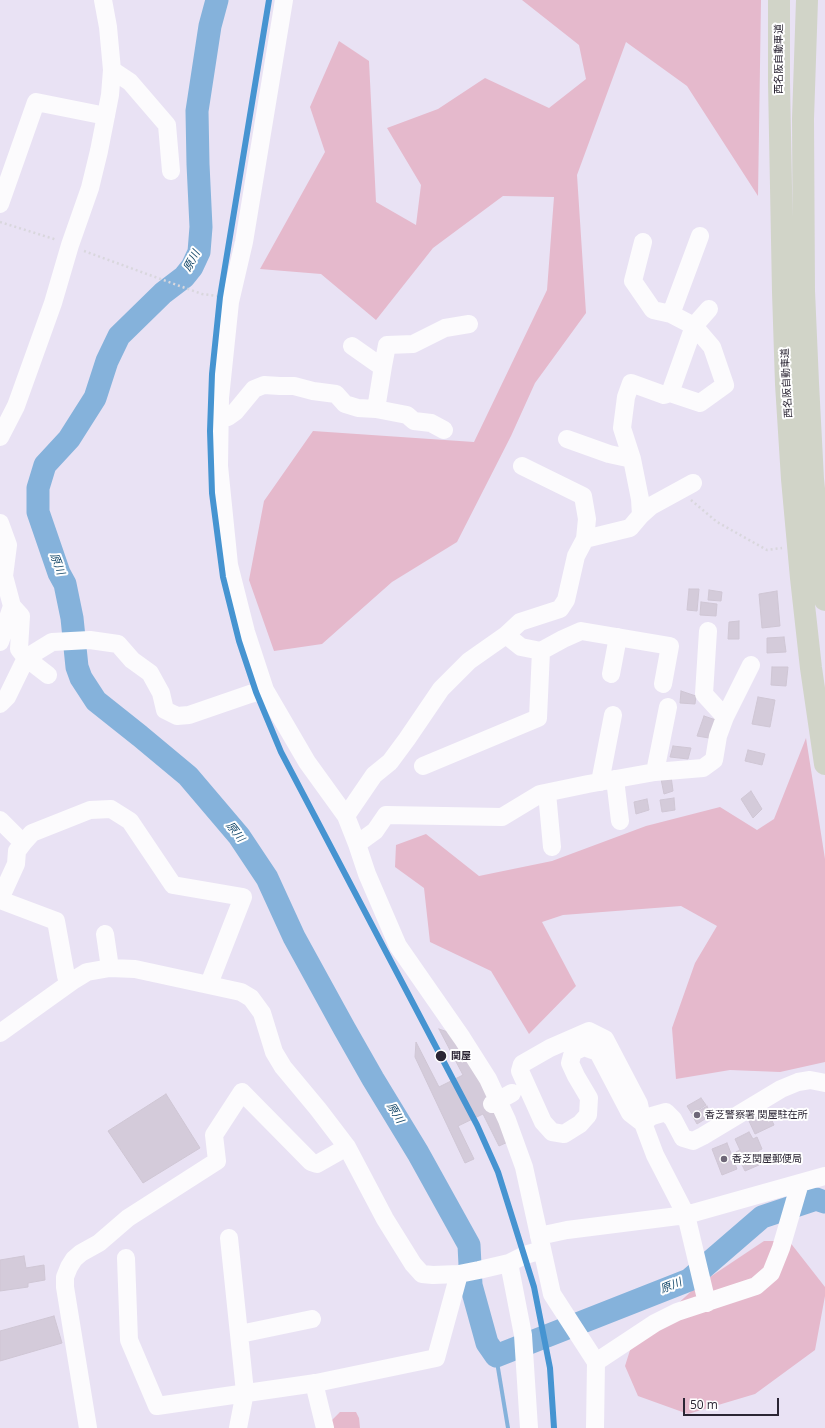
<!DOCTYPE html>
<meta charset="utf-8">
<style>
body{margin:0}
#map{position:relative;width:825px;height:1428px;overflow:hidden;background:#e9e2f4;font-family:"Open Sans",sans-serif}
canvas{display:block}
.scale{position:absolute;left:683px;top:1398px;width:96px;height:18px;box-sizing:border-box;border:2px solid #2b2534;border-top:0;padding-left:5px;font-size:12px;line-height:14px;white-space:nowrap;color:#2b2534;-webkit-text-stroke:3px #fff;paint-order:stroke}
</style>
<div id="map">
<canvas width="825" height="1428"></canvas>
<div class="scale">50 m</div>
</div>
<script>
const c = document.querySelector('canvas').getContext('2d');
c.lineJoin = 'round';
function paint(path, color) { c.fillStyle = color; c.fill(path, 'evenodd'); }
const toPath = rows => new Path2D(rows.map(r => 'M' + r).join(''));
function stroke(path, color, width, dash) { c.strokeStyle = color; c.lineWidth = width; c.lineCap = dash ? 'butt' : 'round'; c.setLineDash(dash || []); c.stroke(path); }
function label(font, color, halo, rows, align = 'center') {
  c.font = font + ' "Open Sans","Noto Sans JP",sans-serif'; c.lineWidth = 4; c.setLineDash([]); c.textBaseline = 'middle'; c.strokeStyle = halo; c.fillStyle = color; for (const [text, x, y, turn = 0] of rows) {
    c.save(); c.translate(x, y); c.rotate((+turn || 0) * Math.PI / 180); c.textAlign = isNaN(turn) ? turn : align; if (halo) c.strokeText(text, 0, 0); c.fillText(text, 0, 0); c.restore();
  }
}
const green = toPath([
 [522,0,761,0,758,196,687,86,626,42,577,175,586,313,535,383,511,436,457,542,392,582,322,644,274,651,249,580,264,501,313,431,474,442,547,290,554,197,503,196,433,248,376,320,321,274,260,269,325,152,310,107,339,41,369,61,376,202,416,225,421,185,387,128,438,109,485,78,549,108,586,79,579,45],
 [806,738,825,859,825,1062,780,1072,730,1070,676,1079,672,1028,695,963,717,926,681,906,563,915,542,922,576,986,529,1034,491,971,430,942,424,888,395,867,396,845,426,834,479,876,552,861,646,826,720,807,757,830,774,819],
 [764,1241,789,1241,825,1287,825,1296,815,1350,755,1394,688,1414,638,1396,625,1366,631,1347,698,1285],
 [340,1412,356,1412,359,1418,360,1428,333,1428,331,1421]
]);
const stream = toPath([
 [496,1356,508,1428]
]);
const river = toPath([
 [217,0,210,26,197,111,198,164,201,227,199,252,192,267,184,277,163,293,119,336,107,361,95,398,69,439,45,465,38,488,38,512,59,573,65,584,72,618,77,667,81,678,96,701,140,736,188,776,239,836,267,878,294,937,344,1028,373,1079,418,1153,469,1245,471,1285,487,1343,496,1356,689,1280,762,1217,816,1199,825,1202]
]);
const building = toPath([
 [689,589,699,589,697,611,687,610,689,589],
 [709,590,722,592,721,601,708,600,709,590],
 [777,591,780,626,762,628,759,594,777,591],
 [701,602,717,604,716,616,700,615,701,602],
 [739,621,739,639,728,639,729,622,739,621],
 [784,637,786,652,767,653,767,638,784,637],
 [772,667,788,667,786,686,771,685,772,667],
 [681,691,696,696,695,704,680,703,681,691],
 [758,697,775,700,770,727,752,724,758,697],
 [704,716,719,721,715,739,697,736,704,716],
 [673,746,691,748,688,759,670,757,673,746],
 [748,750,765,754,762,765,745,761,748,750],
 [671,776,673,791,664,794,661,779,671,776],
 [751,791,762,809,753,818,741,799,751,791],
 [674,798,675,810,662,812,660,800,674,798],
 [647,799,649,810,636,814,634,802,647,799],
 [439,1029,457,1035,510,1141,499,1146,483,1114,458,1126,474,1159,465,1163,415,1057,416,1042,439,1087,463,1075,439,1029],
 [166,1094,200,1148,143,1183,108,1131,166,1094],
 [701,1098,706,1105,692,1114,687,1106,701,1098],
 [707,1106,709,1111,703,1115,705,1119,697,1124,692,1115,707,1106],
 [768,1112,774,1125,755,1134,749,1121,768,1112],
 [749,1132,753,1139,757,1137,762,1149,758,1151,760,1156,756,1157,759,1165,745,1171,736,1152,740,1150,735,1139,749,1132],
 [727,1143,737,1169,722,1175,712,1149,727,1143],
 [24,1256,26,1268,44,1265,45,1280,28,1283,28,1287,0,1291,0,1260,24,1256],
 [54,1316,62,1343,0,1361,0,1331,54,1316]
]);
const path = toPath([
 [0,222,57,240],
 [84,251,177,285,202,294,217,296],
 [691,500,717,522,767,550,782,548]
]);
const minor = toPath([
 [284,0,244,242,230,302,220,398,219,466,229,565,246,632,265,690,307,762,346,816,357,844,367,874,398,946,462,1038,488,1079,507,1120,524,1167,552,1294,596,1362,595,1428],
 [112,70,130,82,167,125,171,171],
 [0,204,36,102,106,116],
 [643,242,633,281,653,310,671,314],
 [352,346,379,365,383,366,376,409],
 [383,366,387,345,413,344,445,328,469,324],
 [670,393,700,403,725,385,712,347,694,326,709,309],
 [220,419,228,417,235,412,254,389,264,385,280,386,294,386,313,391,336,394,345,404,358,408,376,409,407,415,414,421,431,423,444,430],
 [0,437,16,406,53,303,70,245,90,188,99,151,110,95,112,70,108,27,103,0],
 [567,439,609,454,632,459,640,499,641,515,630,528,585,539],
 [632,459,622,428,626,397,631,383,664,395,670,393,694,326,671,314,700,236],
 [641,515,651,506,693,483],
 [0,523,8,545,4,576,12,606,0,642],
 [12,606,21,616,19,649,26,658,52,642,90,640,118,644,132,660,150,673,161,693,165,710,177,716,189,715,250,694,265,690],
 [708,631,704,694,725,717],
 [506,635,521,647,541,651,563,639,581,631,670,646,663,684],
 [611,674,618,637],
 [0,704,7,697,26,658,48,675],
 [423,766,538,718,541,651],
 [655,772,668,707],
 [615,779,620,821],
 [600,782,613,715],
 [547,793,552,847],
 [346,816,374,775,390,762,407,739,441,689,469,661,506,635,520,622,560,609,566,600,576,556,585,539,587,519,583,496,522,466],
 [0,820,23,843,17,851,16,864,0,899],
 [23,843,32,833,90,810,111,809,130,821,173,885,243,897,209,984],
 [357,844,375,831,386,815,502,817,540,794,588,784,655,772,703,768,714,760,718,736,725,717,751,665],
 [0,900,56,921,66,976,74,980],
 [105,934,110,968],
 [0,1033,74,980,87,972,110,968,135,969,241,992,251,998,262,1013,274,1052,283,1067,318,1109,347,1147,385,1219,413,1264,422,1274,433,1275,459,1274,479,1270,509,1263,525,1255,542,1250],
 [492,1104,512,1093],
 [643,1123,630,1113,598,1052,584,1047,573,1052,570,1063,576,1076,589,1098,588,1115,580,1124,564,1134,552,1132,543,1122,520,1071,522,1064,550,1048,589,1031,605,1039,639,1104,643,1123,655,1155,686,1215,707,1303],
 [643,1123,652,1116,666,1112,673,1119,683,1138,693,1141,703,1136,781,1089,798,1082,810,1080,825,1083],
 [539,1236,567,1230,686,1215,825,1176],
 [229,1238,245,1392,238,1428],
 [126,1258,129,1340,157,1406,316,1383,436,1358,459,1274],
 [509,1263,523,1335,529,1428],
 [240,1334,312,1319],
 [596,1362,655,1323,677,1312,756,1286,771,1273,781,1248,800,1183],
 [314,1383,325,1428],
 [88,1428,65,1287,65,1277,69,1267,74,1259,81,1253,99,1243,128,1218,217,1161,214,1135,242,1092,311,1162,317,1164,347,1147]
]);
const highway = toPath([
 [779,0,779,82,783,292,786,384,792,479,801,578,811,668,825,764],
 [807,0,803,119,804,291,808,383,813,479,825,600]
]);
const rail1 = toPath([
 [269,0,220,297,212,374,210,431,212,493,223,577,239,641,256,692,281,752,477,1125,498,1172,534,1287,550,1368,554,1428]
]);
const markers = [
 [441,1056,6,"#2b2534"],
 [697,1115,4,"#6e6777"],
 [724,1159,4,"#6e6777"]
];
const streetNames = [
 ["西名阪自動車道",779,59,-90],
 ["西名阪自動車道",787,383,-93]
];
const stopNames = [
 ["関屋",451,1056]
];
const poiNames = [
 ["香芝警察署 関屋駐在所",705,1115],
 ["香芝関屋郵便局",732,1159]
];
const waterNames = [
 ["原川",192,261,-62],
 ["原川",57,564,69],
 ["原川",235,832,52],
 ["原川",395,1113,59],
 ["原川",671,1286,-22]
];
paint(green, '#e5b9cc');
stroke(stream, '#85b2db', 4);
stroke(river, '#85b2db', 23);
paint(building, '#d4cbda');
stroke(building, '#cfc6d4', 1);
stroke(path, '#d9d7dd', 2.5, [2, 3]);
stroke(minor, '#fcfbfd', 18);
stroke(highway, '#d1d4c8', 22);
stroke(rail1, '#4694d1', 6);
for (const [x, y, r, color] of markers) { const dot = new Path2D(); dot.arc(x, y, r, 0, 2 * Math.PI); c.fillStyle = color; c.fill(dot); stroke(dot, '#fff', 1.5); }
label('10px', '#2b2534', '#fff', streetNames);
label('bold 10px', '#2b2534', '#fff', stopNames, 'left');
label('10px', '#2b2534', '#fff', poiNames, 'left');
label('italic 11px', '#14486a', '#fff', waterNames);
</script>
